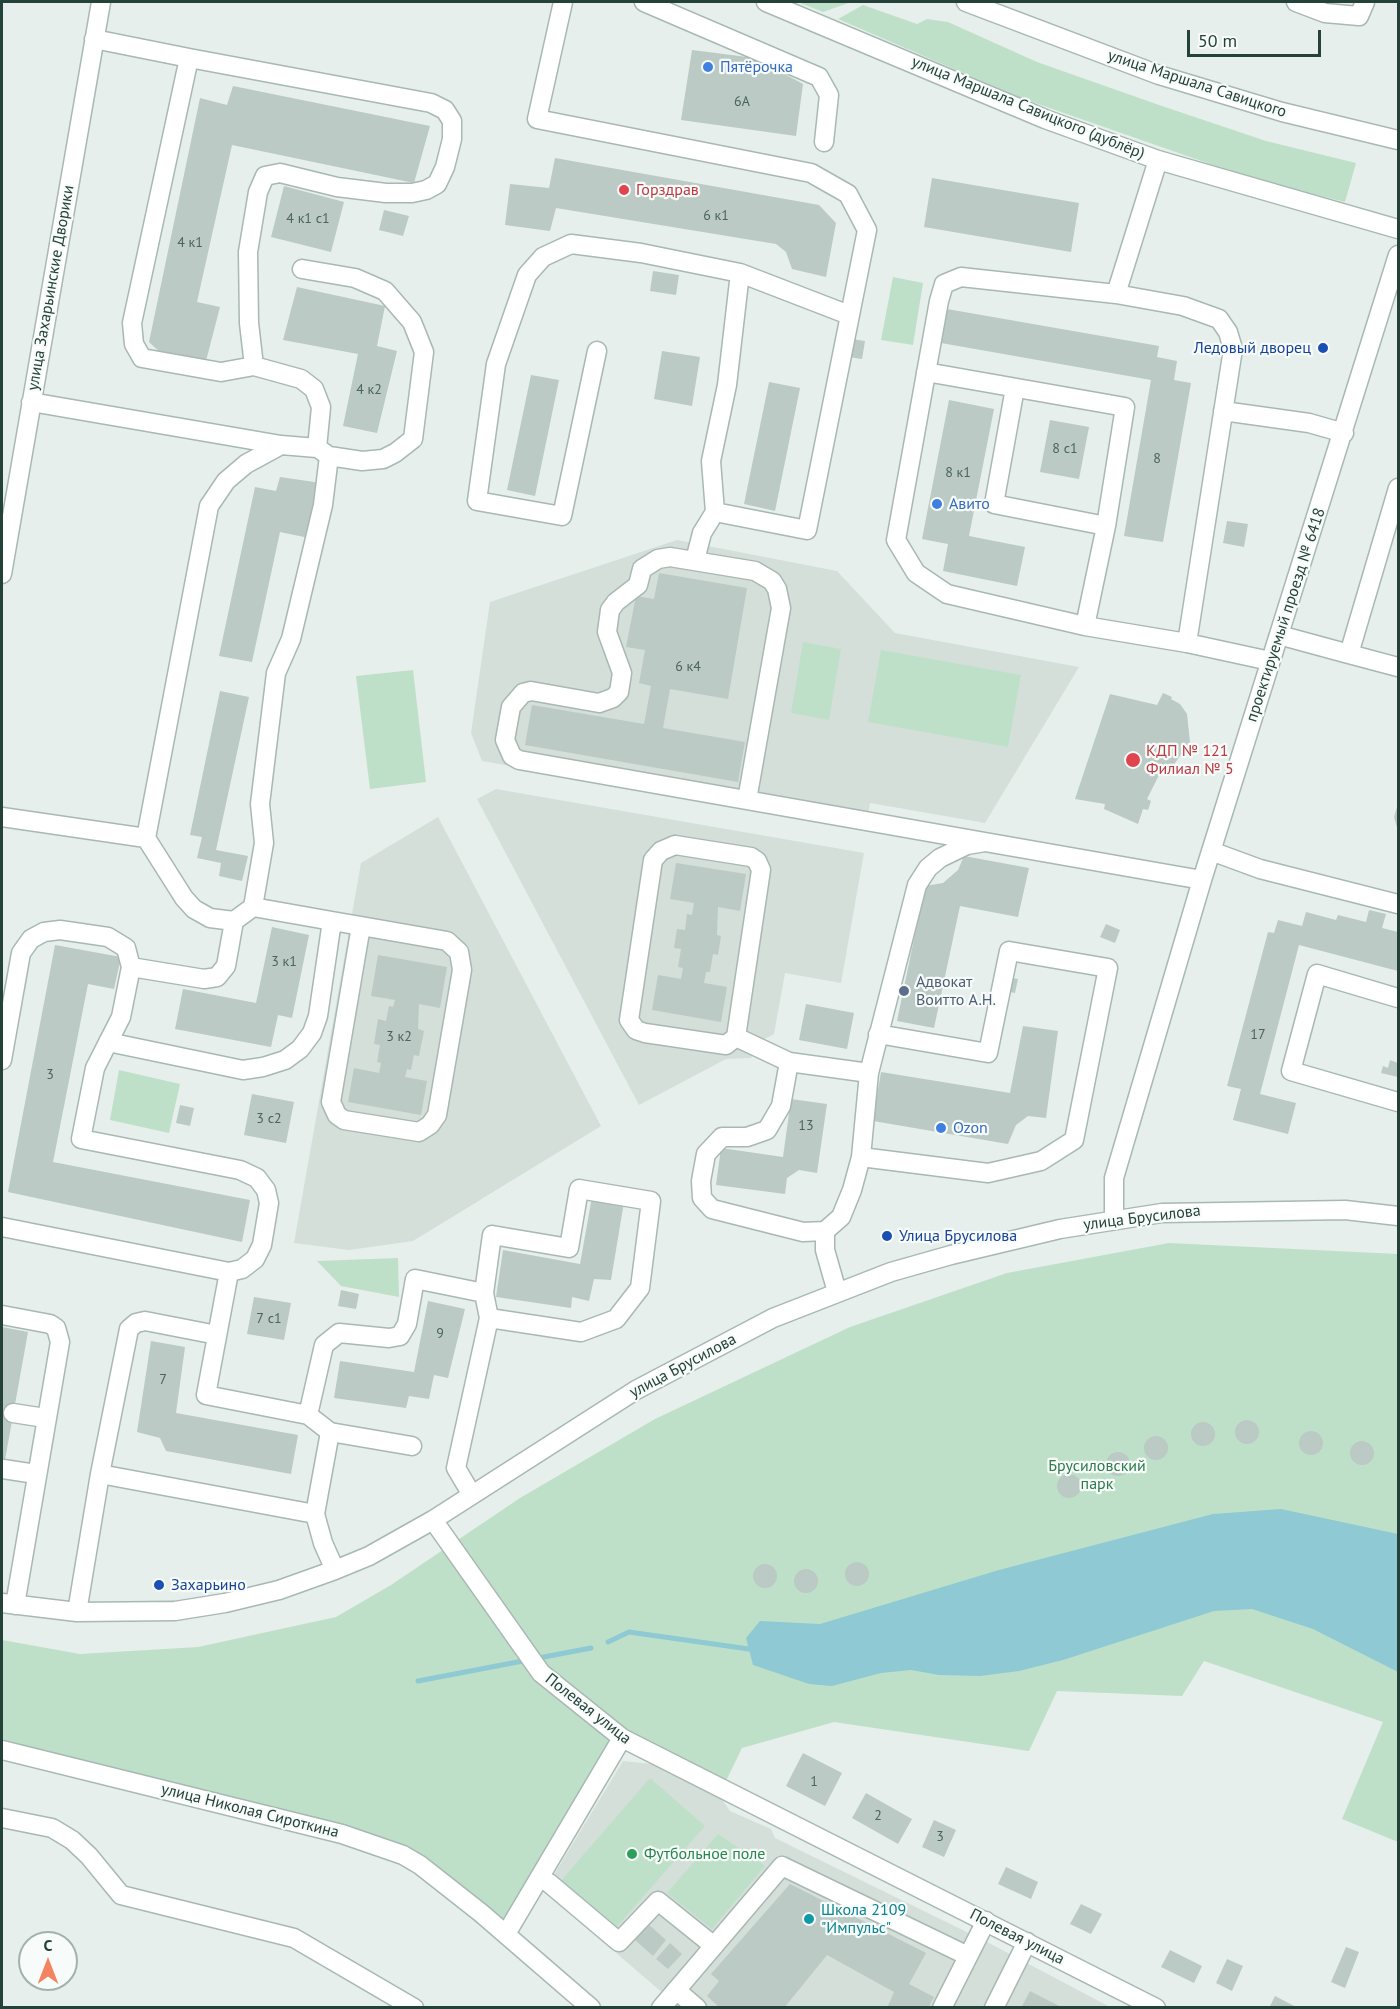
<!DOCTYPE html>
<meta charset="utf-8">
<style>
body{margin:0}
#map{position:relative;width:1400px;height:2009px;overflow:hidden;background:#e6efeb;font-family:"PT Sans",sans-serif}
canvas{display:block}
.frame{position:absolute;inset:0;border:3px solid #24423a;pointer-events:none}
.north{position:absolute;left:18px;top:1931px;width:60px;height:60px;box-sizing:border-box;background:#f7fbf9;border:2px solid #a3b1ad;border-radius:50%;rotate:0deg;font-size:16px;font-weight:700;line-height:24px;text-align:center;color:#24423a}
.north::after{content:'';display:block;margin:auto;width:21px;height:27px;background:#f4845f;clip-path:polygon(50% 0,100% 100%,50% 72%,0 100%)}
.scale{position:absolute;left:1187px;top:30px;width:134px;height:27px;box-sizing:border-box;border:3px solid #24423a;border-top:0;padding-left:8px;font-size:18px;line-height:21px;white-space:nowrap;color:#24423a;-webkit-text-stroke:4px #f7fbf9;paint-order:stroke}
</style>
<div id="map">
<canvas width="1400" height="2009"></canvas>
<div class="frame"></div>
<div class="north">С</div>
<div class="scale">50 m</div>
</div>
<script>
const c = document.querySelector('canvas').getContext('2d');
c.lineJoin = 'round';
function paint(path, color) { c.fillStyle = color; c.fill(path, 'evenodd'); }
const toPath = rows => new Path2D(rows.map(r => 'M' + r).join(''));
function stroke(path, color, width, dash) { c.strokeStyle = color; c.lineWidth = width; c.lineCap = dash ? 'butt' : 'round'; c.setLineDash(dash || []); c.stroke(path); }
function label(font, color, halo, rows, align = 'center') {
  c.font = font + ' "PT Sans",sans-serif'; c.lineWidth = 4.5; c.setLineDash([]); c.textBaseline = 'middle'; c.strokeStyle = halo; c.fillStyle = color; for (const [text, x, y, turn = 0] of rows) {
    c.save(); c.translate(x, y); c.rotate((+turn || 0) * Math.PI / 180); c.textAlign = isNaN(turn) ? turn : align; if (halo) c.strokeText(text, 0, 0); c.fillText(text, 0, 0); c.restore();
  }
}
const built = toPath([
 [677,540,837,571,895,633,1079,667,985,823,870,803,866,828,482,761,471,733,490,602],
 [496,789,864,853,841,983,785,973,774,1034,761,1041,751,1058,726,1059,639,1105,477,799],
 [438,817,601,1126,413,1241,349,1250,294,1243,361,863],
 [623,1761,661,1765,721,1798,730,1811,771,1829,775,1838,989,1943,1110,2007,679,2007,544,1891]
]);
const green = toPath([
 [798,2,851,2,823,12],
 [863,5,917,24,927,19,948,22,1037,62,1159,105,1266,141,1356,163,1345,202,1250,178,1021,98,838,19],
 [893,277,923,283,913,345,881,340],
 [803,642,841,649,829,720,791,713],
 [881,650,1021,675,1008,747,868,722],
 [413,670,426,782,370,789,356,676],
 [119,1070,180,1084,169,1133,110,1120],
 [1169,1243,1398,1254,1398,1842,1342,1819,1383,1722,1204,1661,1182,1696,1057,1691,1029,1751,834,1722,742,1748,724,1785,622,1735,506,1928,411,1857,2,1739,2,1640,80,1654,198,1647,336,1617,391,1585,520,1498,655,1419,850,1327,1007,1273],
 [398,1258,399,1297,341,1286,317,1261],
 [650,1778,705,1826,614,1930,559,1883],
 [718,1834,765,1866,712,1929,667,1893]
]);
const water = toPath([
 [1281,1509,1398,1534,1398,1672,1313,1629,1252,1609,1214,1611,1063,1660,1019,1671,980,1676,939,1675,911,1670,881,1673,832,1686,809,1684,753,1665,746,1638,760,1621,820,1624,999,1570,1213,1514]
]);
const stream = toPath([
 [608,1642,629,1632,756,1650],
 [418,1681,591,1648]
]);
const building = toPath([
 [692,50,755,58,803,84,796,136,681,120],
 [233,86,430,126,414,183,232,145,197,302,220,307,206,361,164,356,149,342,200,98,227,105],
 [555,158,819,205,836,223,826,277,792,269,786,252,776,244,556,208,550,231,505,225,510,184,549,188],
 [932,178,1079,203,1071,252,924,227],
 [284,186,344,202,331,252,271,237],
 [384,210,409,216,403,236,379,230],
 [653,271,679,275,676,295,650,291],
 [297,287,385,306,377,346,397,351,377,433,343,426,358,354,283,340],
 [947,309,1159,346,1157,357,1177,361,1174,380,1191,383,1163,542,1124,536,1151,380,941,343],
 [852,339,865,341,862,359,849,357],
 [662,351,700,357,692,406,654,399],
 [531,375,559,380,535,496,507,490],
 [769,382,800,388,775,511,744,504],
 [949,400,994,409,969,536,1025,547,1017,586,943,571,948,544,922,539],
 [1050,420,1089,427,1079,479,1040,472],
 [280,477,321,483,309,538,280,532,252,662,219,656,255,487,276,491],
 [1227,521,1248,524,1244,547,1223,543],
 [659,573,747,588,728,699,670,689,663,728,745,742,738,782,525,745,532,705,644,724,651,686,639,683,645,650,626,647,636,596,654,599],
 [220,691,249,697,216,850,248,856,242,881,219,876,221,863,197,858,202,837,190,835],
 [1163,693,1172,697,1171,699,1180,704,1187,714,1190,742,1172,767,1161,771,1147,799,1151,801,1148,810,1143,809,1138,824,1104,809,1105,804,1075,799,1110,694,1157,705],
 [1398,804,1398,831,1394,817],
 [964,856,1029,868,1018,917,960,906,934,1028,897,1021,925,886,943,883,958,870],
 [676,863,746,874,740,911,718,907,717,935,721,936,718,955,713,954,710,972,706,972,704,983,727,987,721,1022,652,1010,658,975,681,979,683,968,678,967,681,949,674,948,677,929,685,930,687,914,692,915,694,903,670,899],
 [1369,910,1386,914,1382,928,1398,932,1398,971,1299,945,1260,1094,1296,1103,1288,1134,1233,1120,1241,1089,1227,1086,1268,932,1274,933,1278,920,1302,926,1306,912,1336,920,1338,915,1366,922],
 [1106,924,1120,930,1115,943,1100,937],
 [272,927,309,935,292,1018,278,1015,271,1047,175,1029,183,989,256,1003],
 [55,945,121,957,114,989,88,984,53,1162,250,1200,242,1242,8,1192],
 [378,955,447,967,440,1008,419,1004,418,1029,424,1031,419,1056,414,1055,411,1070,407,1069,405,1077,427,1081,421,1115,348,1102,354,1068,379,1073,381,1063,377,1062,380,1045,374,1044,378,1019,386,1021,389,1006,393,1007,395,1000,371,996],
 [1002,976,1018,979,1015,993,1000,990],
 [806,1004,854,1013,847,1049,799,1040],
 [1023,1026,1058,1031,1046,1118,1028,1116,1016,1125,1008,1144,873,1121,881,1072,1010,1093],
 [1390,1060,1398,1063,1398,1077,1381,1073,1383,1066,1388,1068],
 [252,1094,294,1102,286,1143,244,1135],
 [791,1099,827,1104,817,1173,799,1170,787,1178,785,1194,716,1185,721,1148,783,1157],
 [180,1105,194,1108,190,1126,176,1123],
 [592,1197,624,1202,611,1280,594,1279,589,1301,572,1297,571,1308,496,1297,503,1250,580,1264],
 [341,1290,359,1294,356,1309,338,1306],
 [254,1297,291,1303,284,1340,247,1334],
 [428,1301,465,1309,448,1378,434,1375,429,1399,409,1396,406,1408,334,1398,340,1361,414,1372],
 [2,1327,28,1332,3,1471,2,1471],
 [151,1341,185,1347,176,1413,298,1435,291,1474,166,1451,160,1438,137,1432],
 '1235 1432a12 12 0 1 1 24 0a12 12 0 1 1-24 0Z',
 '1191 1434a12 12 0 1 1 24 0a12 12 0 1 1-24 0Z',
 '1299 1443a12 12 0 1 1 24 0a12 12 0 1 1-24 0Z',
 '1144 1448a12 12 0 1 1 24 0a12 12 0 1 1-24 0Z',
 '1350 1453a12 12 0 1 1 24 0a12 12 0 1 1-24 0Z',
 '1106 1464a12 12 0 1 1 24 0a12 12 0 1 1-24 0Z',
 '1057 1486a12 12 0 1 1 24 0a12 12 0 1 1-24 0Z',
 '845 1574a12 12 0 1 1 24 0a12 12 0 1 1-24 0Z',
 '753 1576a12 12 0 1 1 24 0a12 12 0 1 1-24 0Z',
 '794 1581a12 12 0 1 1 24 0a12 12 0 1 1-24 0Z',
 [803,1753,842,1773,825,1806,786,1786],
 [866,1793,912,1819,898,1844,852,1818],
 [934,1820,956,1830,944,1857,922,1847],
 [1006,1867,1038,1882,1031,1899,998,1884],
 [790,1884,926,1953,909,1984,934,1997,928,2008,887,2008,894,1992,827,1955,784,2008,720,2008,707,1996,719,1981,711,1974],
 [1081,1904,1102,1914,1091,1934,1070,1924],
 [648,1924,666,1940,653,1956,635,1940],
 [670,1943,682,1954,668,1969,656,1959],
 [1346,1947,1359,1952,1345,1988,1331,1982],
 [1170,1950,1202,1966,1194,1983,1161,1967],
 [1227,1959,1243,1966,1232,1991,1216,1983],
 [1030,1991,1063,2008,1021,2008],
 [1275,1996,1298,2008,1269,2008]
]);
const minor = toPath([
 [563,2,537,119,811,173,848,194,867,230,807,530,715,512,711,461,727,385,740,273],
 [644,2,819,77,829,95,824,142],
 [766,2,1045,119,1158,160,1398,229],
 [966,2,1159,75,1282,112,1398,140],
 [1296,2,1325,13,1359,16,1365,2],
 [94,39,189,58],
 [302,269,355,278,385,291,412,322,424,352,413,439,395,453,383,459,362,461,329,456,319,449],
 [961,277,1116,294,1183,306,1219,319,1228,332,1233,349,1187,643,1085,626,947,594,916,573,896,540,939,301,944,284,961,277],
 [1116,294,1158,160],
 [597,351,562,516,477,501,496,364,527,275,543,257,571,244,641,253,740,273,849,315],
 [254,366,249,323,248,252,258,192,265,176,280,173,337,187,386,193,412,193,426,190,437,184,445,167,452,139,452,121,445,110,431,103,189,58,132,323,134,344,142,358,221,372,254,366,301,379,314,389,321,407,317,448,281,445],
 [926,372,1125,407,1106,526,1085,626],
 [1015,388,994,504,1106,526],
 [31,402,281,445,246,464,226,481,209,506,146,838],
 [1223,411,1309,423,1344,433],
 [1398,488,1349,654,1398,667],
 [695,560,702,533,715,512],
 [2,574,101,2],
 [1279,635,1349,654],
 [1187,643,1270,661],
 [747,800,781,608,777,589,772,581,755,571,670,557,658,559,642,569,638,585,616,602,610,610,607,632,622,673,619,692,613,698,599,703,531,691,523,693,511,707,505,740,512,756,519,760,985,842],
 [2,817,146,838,184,898,194,909,210,918,234,921],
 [675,845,751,857,757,861,761,870,736,1037,726,1045,645,1033,636,1030,629,1020,653,860,661,851,675,845],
 [1211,851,1260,869,1398,904],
 [332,921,361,926,447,941,459,952,462,970,437,1115,430,1125,419,1132,344,1120,337,1115,331,1102,361,926],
 [1398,998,1317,974,1291,1071,1398,1102],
 [736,1037,789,1062],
 [108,1042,243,1070,263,1067,285,1060,300,1049,312,1033,318,1016,332,921,253,907],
 [2,1060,21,953,31,939,44,932,60,930,108,937,126,948,131,967,204,979,217,977,226,966,234,921,253,907,264,843,260,804,276,673,291,639,323,505,329,456],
 [869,1073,917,885,928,868,940,858,967,845,985,842,1202,880],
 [861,1157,988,1173,1041,1161,1074,1140,1108,968,1009,951,988,1053,878,1034],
 [1114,1219,1114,1178,1202,880,1398,255],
 [2,1227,229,1272,242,1269,255,1259,262,1245,269,1203,266,1190,257,1178,240,1170,81,1139,95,1068,121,1017,131,967],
 [825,1231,841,1217,852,1190,861,1157,869,1073,789,1062,781,1106,767,1130,747,1137,722,1137,706,1154,701,1181,702,1198,712,1209,803,1232,825,1231,825,1250,837,1292],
 [229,1272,206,1395,308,1415,330,1432,412,1446],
 [2,1315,50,1324,56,1328,60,1342,15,1605],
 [13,1413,45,1418],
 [308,1415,324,1345,339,1333,389,1338,400,1336,407,1324,415,1279,484,1293],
 [330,1432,315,1514,323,1543,335,1570],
 [3,1469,36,1474],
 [100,1474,315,1514],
 [472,1495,456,1468,489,1318,484,1293,492,1235,569,1248,579,1189,651,1201,640,1288,616,1319,581,1332,489,1318],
 [433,1520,541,1673,622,1738,1156,2008],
 [2,1603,77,1612,175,1611,225,1603,279,1590,335,1570,369,1556,433,1520,636,1390,773,1318,891,1272,951,1255,1060,1229,1162,1213,1345,1210,1398,1216],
 [77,1612,100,1474,129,1329,136,1323,145,1321,217,1335],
 [2,1750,342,1834,403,1855,420,1865,481,1913,591,2008],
 [2,1818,52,1828,72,1840,89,1856,121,1895,294,1938,414,2008],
 [549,1883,619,1942,658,1901,714,1946],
 [506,1934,622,1738],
 [676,1990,697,2008],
 [661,2008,782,1866,968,1956],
 [942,2008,986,1921],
 [994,2008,1027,1942]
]);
const markers = [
 [708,67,6,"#3f7fe0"],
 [624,190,6,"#e0444e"],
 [1323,348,6,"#1a4fb4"],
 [937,504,6,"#3f7fe0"],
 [1133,760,8,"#e0444e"],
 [904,991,6,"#5c6f8a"],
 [941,1128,6,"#3f7fe0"],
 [887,1236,6,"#1a4fb4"],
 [159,1585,6,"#1a4fb4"],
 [632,1854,6,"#2e9e5b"],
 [809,1919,6,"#0f9aa8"]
];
const numberNames = [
 ["6А",742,102],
 ["6 к1",716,216],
 ["4 к1 с1",308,219],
 ["4 к1",190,243],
 ["4 к2",369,390],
 ["8 с1",1065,449],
 ["8",1157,459],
 ["8 к1",958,473],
 ["6 к4",688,667],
 ["3 к1",284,962],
 ["17",1258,1035],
 ["3 к2",399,1037],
 ["3",50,1075],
 ["3 с2",269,1119],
 ["13",806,1126],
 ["7 с1",269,1319],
 ["9",440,1334],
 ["7",163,1380],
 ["1",814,1782],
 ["2",878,1816],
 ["3",940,1837]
];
const shopNames = [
 ["Пятёрочка",720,67],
 ["Авито",949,504],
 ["Ozon",953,1128]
];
const streetNames = [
 ["улица Маршала Савицкого",1197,84,18],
 ["улица Маршала Савицкого (дублёр)",1028,108,22],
 ["улица Захарьинские Дворики",51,288,-80],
 ["проектируемый проезд № 6418",1286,615,-72],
 ["улица Брусилова",1142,1218,-7],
 ["улица Брусилова",683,1366,-28],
 ["Полевая улица",588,1709,38],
 ["улица Николая Сироткина",250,1811,14],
 ["Полевая улица",1017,1937,27]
];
const healthNames = [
 ["Горздрав",636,190],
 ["КДП № 121",1146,751],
 ["Филиал № 5",1146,769]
];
const transitNames = [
 ["Ледовый дворец",1311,348,"right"],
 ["Улица Брусилова",899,1236],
 ["Захарьино",171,1585]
];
const serviceNames = [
 ["Адвокат",916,982],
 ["Воитто А.Н.",916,1000]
];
const parkNames = [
 ["Брусиловский",1097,1466],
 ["парк",1097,1484]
];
const leisureNames = [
 ["Футбольное поле",644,1854]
];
const cultureNames = [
 ["Школа 2109",821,1910],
 ["\"Импульс\"",821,1928]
];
paint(built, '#d4dfda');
paint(green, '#bfe0c8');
paint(water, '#8ec9d4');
stroke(stream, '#8ec9d4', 5);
paint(building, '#bbcac4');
stroke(minor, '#a8b8b2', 21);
stroke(minor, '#fff', 18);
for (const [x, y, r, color] of markers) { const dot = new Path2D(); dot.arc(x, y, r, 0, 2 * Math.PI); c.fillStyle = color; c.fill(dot); stroke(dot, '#f7fbf9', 2); }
label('14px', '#4a645c', null, numberNames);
label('16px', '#366cbe', '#f7fbf9', shopNames, 'left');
label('16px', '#24423a', '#f7fbf9', streetNames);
label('16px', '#be3a42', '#f7fbf9', healthNames, 'left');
label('16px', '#164399', '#f7fbf9', transitNames, 'left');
label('16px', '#4e5e75', '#f7fbf9', serviceNames, 'left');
label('16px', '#2d7a4b', '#f7fbf9', parkNames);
label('16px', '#27864d', '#f7fbf9', leisureNames, 'left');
label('16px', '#0d838f', '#f7fbf9', cultureNames, 'left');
</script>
